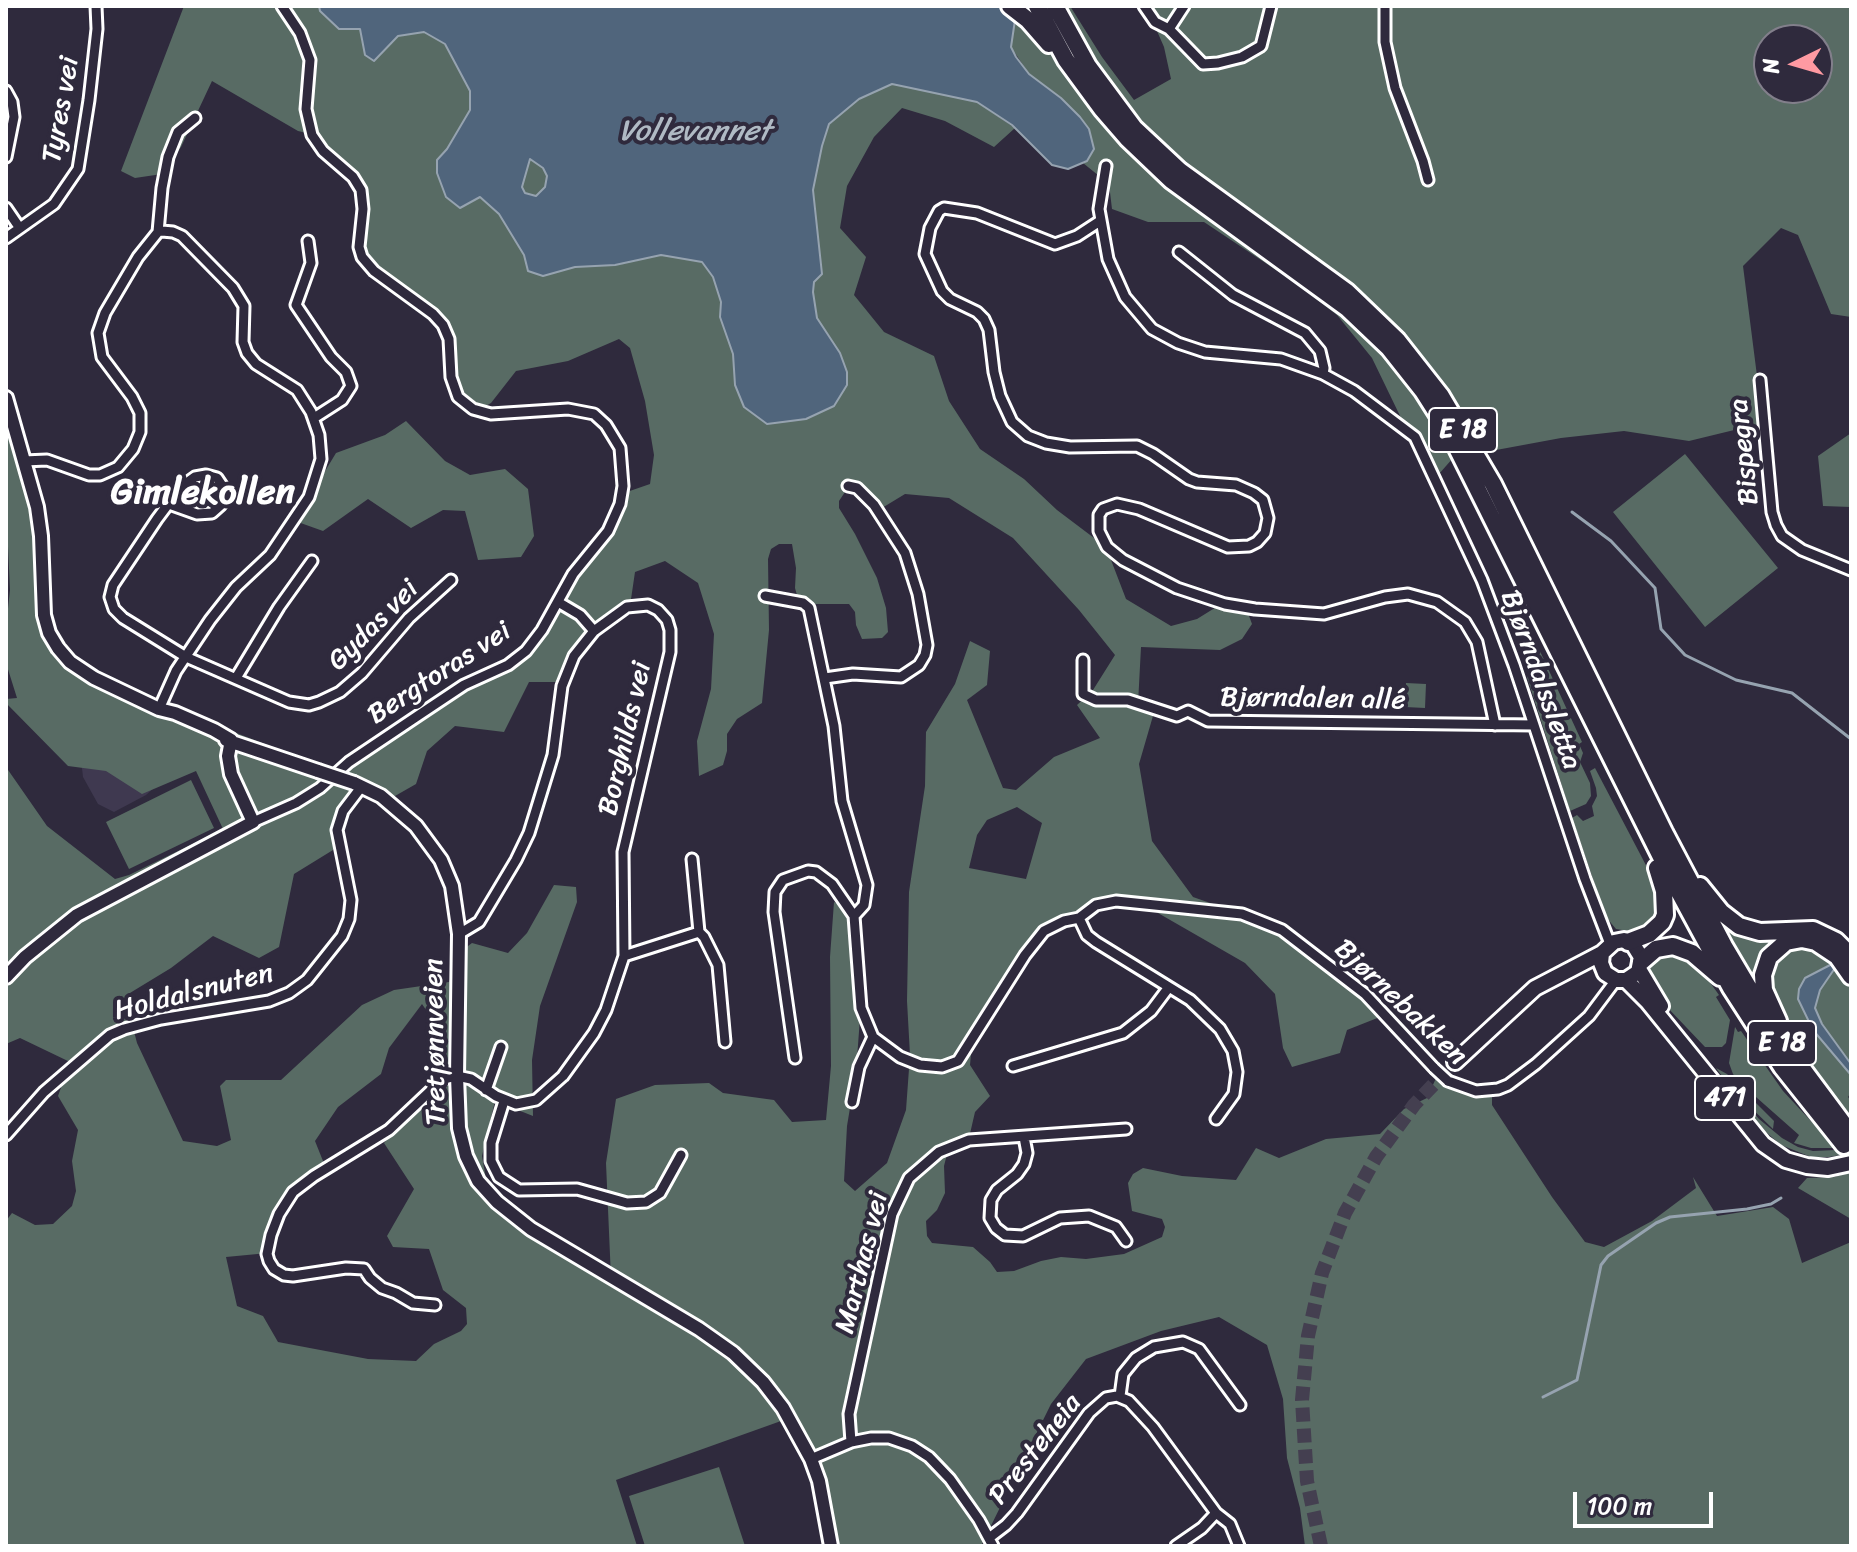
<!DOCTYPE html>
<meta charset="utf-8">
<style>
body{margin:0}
#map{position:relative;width:1857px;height:1552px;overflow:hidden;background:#2f2a3d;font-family:Sriracha,sans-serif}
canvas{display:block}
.frame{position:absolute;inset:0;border:8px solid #fff;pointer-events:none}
.north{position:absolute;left:1753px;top:24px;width:80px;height:80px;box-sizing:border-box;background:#2f2a3d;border:2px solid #827f8b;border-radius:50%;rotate:265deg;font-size:22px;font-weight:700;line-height:32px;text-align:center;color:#fff}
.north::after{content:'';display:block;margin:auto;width:28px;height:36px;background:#ff9aa2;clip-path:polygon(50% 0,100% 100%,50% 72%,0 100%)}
.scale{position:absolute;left:1573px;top:1492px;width:140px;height:36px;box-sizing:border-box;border:4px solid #fff;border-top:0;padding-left:10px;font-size:24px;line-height:28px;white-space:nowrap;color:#fff;-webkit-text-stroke:6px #2f2a3d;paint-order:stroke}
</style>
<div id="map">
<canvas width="1857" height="1552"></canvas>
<div class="frame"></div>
<div class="north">N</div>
<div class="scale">100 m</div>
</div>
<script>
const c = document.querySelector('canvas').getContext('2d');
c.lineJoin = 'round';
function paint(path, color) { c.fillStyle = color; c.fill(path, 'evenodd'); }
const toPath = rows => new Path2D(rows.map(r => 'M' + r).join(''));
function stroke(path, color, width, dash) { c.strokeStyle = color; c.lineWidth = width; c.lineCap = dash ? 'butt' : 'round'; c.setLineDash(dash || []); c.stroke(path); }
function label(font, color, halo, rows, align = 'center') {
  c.font = font + ' Sriracha,sans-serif'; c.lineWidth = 8; c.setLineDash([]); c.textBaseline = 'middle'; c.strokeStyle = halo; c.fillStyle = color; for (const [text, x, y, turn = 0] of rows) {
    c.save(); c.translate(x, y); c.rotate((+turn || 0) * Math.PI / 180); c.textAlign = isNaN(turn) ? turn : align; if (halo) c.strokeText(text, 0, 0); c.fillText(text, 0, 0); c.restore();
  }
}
const built = toPath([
 [79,742,172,772,146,795,114,812,98,804,83,777]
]);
const green = toPath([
 [184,6,319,6,320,11,360,29,362,42,424,32,445,44,470,91,470,110,447,149,437,160,499,214,524,255,528,271,543,276,575,267,615,265,661,255,702,262,713,277,721,302,720,317,733,354,735,385,847,372,840,354,817,318,813,292,814,282,822,274,813,190,822,146,829,124,859,99,892,84,977,102,1015,128,994,147,945,121,902,108,874,137,847,186,840,228,866,257,854,295,884,332,934,356,949,401,980,449,1024,479,1057,510,1106,547,1126,599,1171,626,1197,619,1226,601,1245,605,1252,624,1242,639,1220,650,1141,647,1138,704,1155,709,1139,764,1152,841,1193,897,1259,920,1297,943,1385,1015,1347,1030,1340,1053,1292,1067,1283,1048,1275,994,1245,963,1151,909,1119,902,1069,917,1033,951,1000,996,972,1043,970,1065,990,1096,975,1112,969,1138,956,1145,947,1154,944,1166,945,1193,937,1210,926,1221,927,1236,932,1243,973,1247,990,1262,997,1272,1014,1271,1041,1261,1061,1257,1086,1259,1124,1254,1162,1237,1165,1227,1162,1219,1132,1211,1128,1183,1133,1174,1143,1168,1182,1176,1236,1180,1256,1148,1279,1158,1326,1139,1380,1134,1404,1109,1427,1098,1437,1076,1488,1093,1492,1090,1492,1105,1552,1197,1585,1242,1604,1247,1652,1221,1696,1188,1693,1177,1717,1216,1773,1207,1789,1219,1802,1263,1851,1242,1851,1542,1848,1546,1305,1546,1300,1508,1287,1458,1283,1399,1267,1345,1219,1317,1161,1331,1086,1359,1051,1404,981,1546,824,1546,812,1473,781,1421,616,1480,637,1546,6,1546,6,1221,12,1213,35,1225,53,1224,72,1206,76,1191,72,1161,78,1130,58,1096,70,1062,20,1038,6,1044,6,767,47,826,115,879,129,875,223,829,196,771,142,794,106,771,68,766,6,703,6,699,17,698,6,663,6,627,10,590,6,503,6,403,41,514,43,624,79,667,180,711,334,771,505,667,543,635,563,584,599,541,624,493,650,484,654,455,645,401,630,348,619,339,568,361,516,371,491,403,482,408,453,383,444,328,367,263,361,213,350,172,311,134,298,131,212,81,181,147,162,174,135,178,121,171],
 [856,488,867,490,882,508,905,494,949,498,1013,538,1079,610,1115,655,1093,690,1077,705,1100,738,1054,757,1016,790,1003,788,967,700,987,685,990,651,970,641,955,684,926,732,925,786,909,892,907,1001,910,1055,906,1110,887,1163,855,1191,844,1181,847,1126,856,1072,860,1018,860,962,847,909,834,902,830,957,831,1066,826,1120,792,1122,774,1100,723,1093,709,1083,655,1085,616,1099,606,1163,611,1278,489,1196,482,1156,495,1101,533,1116,532,1060,540,1006,577,902,576,887,554,885,527,933,508,953,472,943,460,952,449,982,394,990,362,1005,281,1080,226,1080,220,1086,231,1140,217,1146,183,1141,137,1043,125,996,171,968,213,936,259,958,279,947,294,874,333,850,350,798,363,788,395,796,416,784,427,751,455,726,504,732,529,682,562,682,591,637,630,606,635,572,665,561,698,583,714,634,711,689,697,741,699,776,723,765,727,751,727,734,737,719,762,703,769,630,768,559,771,549,779,544,792,544,796,568,795,588,798,599,804,604,849,604,855,612,856,625,862,639,882,638,888,632,886,608,877,578,855,534,839,508,839,501,845,492],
 [1017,807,1042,823,1026,879,969,868,977,835,987,820],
 [422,1004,437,1026,447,1056,433,1086,384,1143,414,1189,387,1236,393,1247,429,1249,443,1290,466,1308,467,1324,461,1331,434,1344,416,1361,368,1359,278,1342,263,1316,237,1306,226,1257,268,1253,287,1206,325,1166,315,1141,338,1107,381,1074,389,1048],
 [1061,6,1070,6,1102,57,1134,100,1171,79,1164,47,1146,6,1851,6,1851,317,1831,314,1798,235,1781,228,1743,266,1763,423,1689,441,1624,431,1561,438,1453,458,1432,482,1372,358,1337,315,1294,282,1204,222,1148,222,1112,209,1109,184,1083,163,1087,161,1061,98,1029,74,1011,47,1015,22,1029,31,1052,31],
 [1769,40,1817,40,1817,88,1769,88],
 [530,159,543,168,547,176,545,187,536,196,525,193,522,186],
 [406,421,445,461,470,475,505,469,528,489,534,536,521,557,478,560,465,511,443,510,411,528,368,499,323,531,295,521,336,453,385,435],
 [1851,433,1851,507,1823,506,1818,456],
 [1685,454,1778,568,1705,627,1613,512],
 [1514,595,1582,742,1579,744,1583,753,1580,762,1590,783,1591,796,1586,804,1570,811,1527,677,1535,668,1531,646,1513,599],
 [1406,683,1426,684,1425,708,1405,707],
 [1595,768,1660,892,1659,914,1651,926,1634,932,1616,929,1606,917,1572,818,1577,815,1583,821,1594,816,1592,806,1597,796,1596,788,1590,771],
 [191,780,214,828,129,869,106,822],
 [1723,922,1784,934,1757,987,1730,939],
 [1799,944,1826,954,1851,987,1851,1064,1822,1024,1815,1008,1820,990,1835,968,1831,964,1812,974,1813,1030,1851,1075,1851,1092,1848,1097,1851,1101,1851,1117,1797,1044,1774,1002,1769,968,1780,952],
 [1665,952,1685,955,1704,974,1719,995,1716,997,1730,1020,1726,1043,1722,1047,1705,1047,1667,1007,1651,976,1650,969,1654,959],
 [1735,1027,1738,1032,1741,1031,1783,1091,1836,1148,1811,1148,1794,1143,1799,1135,1739,1082,1733,1074,1729,1063],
 [1716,1068,1727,1074,1774,1121,1773,1129,1741,1098,1759,1119,1782,1138,1798,1147,1813,1151,1836,1150,1851,1146,1851,1153,1829,1157,1811,1157,1781,1145,1760,1127],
 [1851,1171,1851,1219,1798,1188,1807,1178,1835,1177],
 [719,1467,745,1546,645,1546,629,1496]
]);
const water = toPath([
 [319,6,1002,6,1015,20,1011,47,1016,57,1029,74,1061,98,1080,117,1089,129,1094,149,1087,161,1068,169,1052,165,1012,125,977,102,892,84,859,99,829,124,822,146,813,190,822,274,814,282,813,292,817,318,840,353,847,372,847,385,834,406,806,419,767,424,744,407,735,385,733,354,720,317,721,302,713,277,702,262,661,255,615,265,575,267,543,276,528,271,524,255,499,214,480,197,460,208,446,197,437,173,437,160,447,149,470,110,470,91,445,44,424,32,398,36,374,61,365,55,360,29,339,29,320,11,319,6],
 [530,159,543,168,547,176,545,187,536,196,525,193,522,187,530,159],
 [1832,964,1835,968,1820,990,1815,1008,1822,1024,1851,1064,1851,1075,1813,1030,1798,999,1799,989,1805,978,1832,964]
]);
const stream = toPath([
 [1572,512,1611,541,1655,588,1661,629,1685,655,1736,680,1792,693,1851,739],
 [1543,1397,1577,1380,1601,1265,1608,1256,1656,1223,1670,1217,1747,1209,1771,1204,1781,1198]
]);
const primaryTunnel = toPath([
 [1321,1546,1307,1481,1302,1400,1308,1336,1322,1273,1345,1213,1376,1157,1414,1105,1455,1062]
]);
const street = toPath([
 [1144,6,1155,22,1169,29,1184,6],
 [1385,6,1385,42,1395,88,1423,161,1428,180],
 [1169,29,1203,64,1218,63,1242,57,1261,46,1271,6],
 [6,91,12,102,14,117,6,157],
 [1106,166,1099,209,1108,259,1125,297,1152,329,1178,343,1205,352,1281,359,1323,374,1354,391,1415,437,1482,580,1514,665,1585,879,1610,944],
 [6,208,19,227],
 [1100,221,1077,236,1055,244,977,213,944,208,939,211,930,228,925,254,942,291,950,299,977,312,984,319,989,330,994,372,1000,396,1012,422,1028,436,1046,443,1070,447,1137,446,1153,454,1189,479,1197,482,1236,485,1254,493,1263,500,1268,518,1265,533,1257,542,1249,546,1228,547,1139,509,1117,504,1103,509,1099,515,1099,531,1107,547,1123,560,1177,588,1225,604,1255,609,1324,614,1385,597,1408,594,1437,602,1465,622,1477,642,1495,725],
 [158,232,162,188,168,157,178,132,195,118],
 [6,238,54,204,78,169,89,100,97,29,96,6],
 [308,241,311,263,296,305,331,357,346,372,351,386,342,400,314,418],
 [1179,252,1233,295,1305,333,1320,351,1324,368,1323,374],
 [1760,380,1772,512,1776,525,1782,536,1802,550,1851,570],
 [24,461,47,460,89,475,100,475,118,467,133,449,140,432,140,413,132,397,102,357,98,333,105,313,138,257,158,232,162,231,173,232,182,236,233,288,244,306,243,342,247,353,256,364,297,390,311,412,319,435,321,459,309,497,270,555,236,587,210,620,176,671,159,709],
 [169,504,197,514,212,513,221,505,223,487,217,478,206,475,195,477,181,487,157,519,113,585,110,597,114,609,123,618,186,657,289,702,309,705,319,702,340,692,362,673,409,618,451,580],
 [765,596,803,603,809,608,834,726,842,801,867,885,864,905,854,916],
 [558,602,580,615,594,631],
 [1083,660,1083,694,1096,700,1128,700,1177,716,1188,711,1208,721,1534,725],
 [236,678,279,607,312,561],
 [825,678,853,674,901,677,919,665,925,655,927,645,918,594,905,553,874,505,857,488,848,486],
 [253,822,296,803,320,788,349,762,419,715,464,685,508,665,526,651,542,630,573,574,608,531,620,504,623,486,620,448,606,425,594,414,568,409,491,414,473,409,458,397,451,377,449,339,443,325,433,314,374,271,362,257,359,247,363,209,361,190,353,177,323,151,312,135,306,109,310,60,300,33,282,6],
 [692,859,699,932],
 [1079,918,1087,935,1096,942,1190,1000,1220,1029,1233,1051,1237,1072,1234,1094,1216,1119],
 [624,956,699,932,704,937,718,965,725,1042],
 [795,1058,774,912,775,892,783,880,808,871,816,872,832,884,854,916,861,1008,873,1037,900,1057,920,1065,942,1067,958,1061,1025,955,1044,931,1064,921,1079,918,1096,905,1116,901,1242,914,1282,930,1365,994,1434,1068],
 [1013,1066,1123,1033,1151,1011,1169,987],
 [1448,1081,1476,1091,1498,1089,1508,1085,1536,1064,1589,1016,1616,980],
 [486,1090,501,1047],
 [504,1101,491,1143,491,1161,499,1177,519,1190,577,1189,627,1203,646,1202,660,1193,681,1155],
 [852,1102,859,1067,873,1037],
 [6,1135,44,1092,110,1035,124,1029,161,1019,269,1001,289,993,307,980,342,936,349,919,351,900,337,830,343,811,362,786],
 [1024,1137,1027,1153,1024,1164,1017,1174,997,1190,991,1200,990,1218,996,1228,1005,1235,1023,1236,1060,1218,1089,1216,1116,1227,1126,1241],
 [435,1305,413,1303,396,1293,382,1288,370,1278,364,1269,346,1268,293,1276,284,1275,274,1269,269,1261,267,1254,271,1235,279,1214,293,1192,314,1176,389,1130,443,1079,457,1076,471,1079,496,1096,516,1104,536,1100,563,1076,594,1033,606,1010,624,956,623,852,670,652,670,630,667,620,658,610,648,605,627,607,594,631,574,656,562,686,553,755,529,833,516,860,479,922,459,934],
 [1120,1396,1123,1374,1136,1358,1154,1347,1183,1342,1199,1349,1240,1405],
 [851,1442,849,1414,892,1214,909,1178,939,1152,969,1140,1126,1129],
 [811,1459,851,1442,871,1438,889,1438,912,1446,929,1457,950,1479,979,1520,993,1546],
 [989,1538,1006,1525,1017,1513,1089,1413,1106,1398,1117,1396,1129,1401,1153,1427,1216,1513,1230,1524,1239,1546],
 [1176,1546,1202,1528,1216,1513]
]);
const secondary = toPath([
 [6,398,37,507,41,536,44,615,49,633,58,648,70,662,94,678,159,709,175,713,214,730,231,740],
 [226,740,318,771],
 [354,783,381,796,416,826,441,860,452,886,459,934,457,1076,459,1128,466,1156,478,1181,497,1202,531,1229,699,1329,733,1353,763,1382,783,1408,811,1459,819,1481,831,1546],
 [6,977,25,957,77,915,253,822,231,774,228,756,231,740]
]);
const primary = toPath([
 [1639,969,1661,1006],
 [1626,980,1638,972,1641,957,1633,944,1624,940,1614,942,1602,953,1601,963,1605,973,1616,980,1626,980,1648,1002,1763,1144,1786,1160,1807,1166,1828,1168,1851,1163],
 [1455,1062,1535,988,1602,953]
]);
const highway = toPath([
 [1010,6,1028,20,1049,44],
 [1037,6,1066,60,1102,109,1128,139,1171,180,1347,308,1389,348,1423,391,1449,432,1672,879,1731,988,1782,1067,1844,1145],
 [1055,6,1088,66,1134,128,1180,171,1347,292,1397,340,1441,396,1493,484,1664,832,1724,946,1775,1032,1851,1134],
 [1700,886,1721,912,1739,926,1760,932,1813,930,1836,941,1851,956],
 [1628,942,1649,934,1662,922,1665,915,1664,891,1657,868],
 [1641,962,1656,949,1673,946,1692,953,1720,977],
 [1778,1021,1764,990,1763,975,1769,957,1786,942,1802,939,1816,942,1837,956,1851,976]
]);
const streetBridge = toPath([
 [1434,1068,1448,1081]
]);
const secondaryBridge = toPath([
 [318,771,354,783]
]);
const shields = [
 [1463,430,68],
 [1782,1043,68],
 [1725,1098,60]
];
const shieldNames = [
 ["E 18",1463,430],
 ["E 18",1782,1043],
 ["471",1725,1098]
];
const streetNames = [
 ["Tyres vei",62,110,-80],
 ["Bispegra",1745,452,-96],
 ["Gydas vei",374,626,-45],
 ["Bergtoras vei",440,674,-33],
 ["Bjørndalssletta",1540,680,70],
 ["Bjørndalen allé",1313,700,1],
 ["Borghilds vei",626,739,-77],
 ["Holdalsnuten",194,993,-14],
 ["Bjørnebakken",1400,1003,43],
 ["Tretjønnveien",436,1042,-91],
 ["Marthas vei",863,1263,-76],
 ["Presteheia",1036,1450,-52]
];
const waterNames = [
 ["Vollevannet",695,132]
];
const districtNames = [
 ["Gimlekollen",203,494]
];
paint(built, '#3f3950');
paint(green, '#586b64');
paint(water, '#50657c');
stroke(water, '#96a3b0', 2);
stroke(stream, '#96a3b0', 3);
stroke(primaryTunnel, '#443f50', 14, [14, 7]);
stroke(street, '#fff', 15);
stroke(secondary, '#fff', 18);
stroke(primary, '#fff', 20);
stroke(highway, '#fff', 22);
stroke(street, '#2f2a3d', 9);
stroke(secondary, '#2f2a3d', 12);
stroke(primary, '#2f2a3d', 14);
stroke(highway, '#2f2a3d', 16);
stroke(streetBridge, '#fff', 15, []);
stroke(secondaryBridge, '#fff', 18, []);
stroke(streetBridge, '#2f2a3d', 9);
stroke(secondaryBridge, '#2f2a3d', 12);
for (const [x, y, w] of shields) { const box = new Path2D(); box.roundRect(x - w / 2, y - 22, w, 44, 6); c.fillStyle = '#2f2a3d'; c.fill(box); stroke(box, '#fff', 2); }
label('bold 26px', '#fff', null, shieldNames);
label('28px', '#fff', '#2f2a3d', streetNames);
label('italic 30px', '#b0bac4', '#2f2a3d', waterNames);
label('bold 36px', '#fff', '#2f2a3d', districtNames);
</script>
